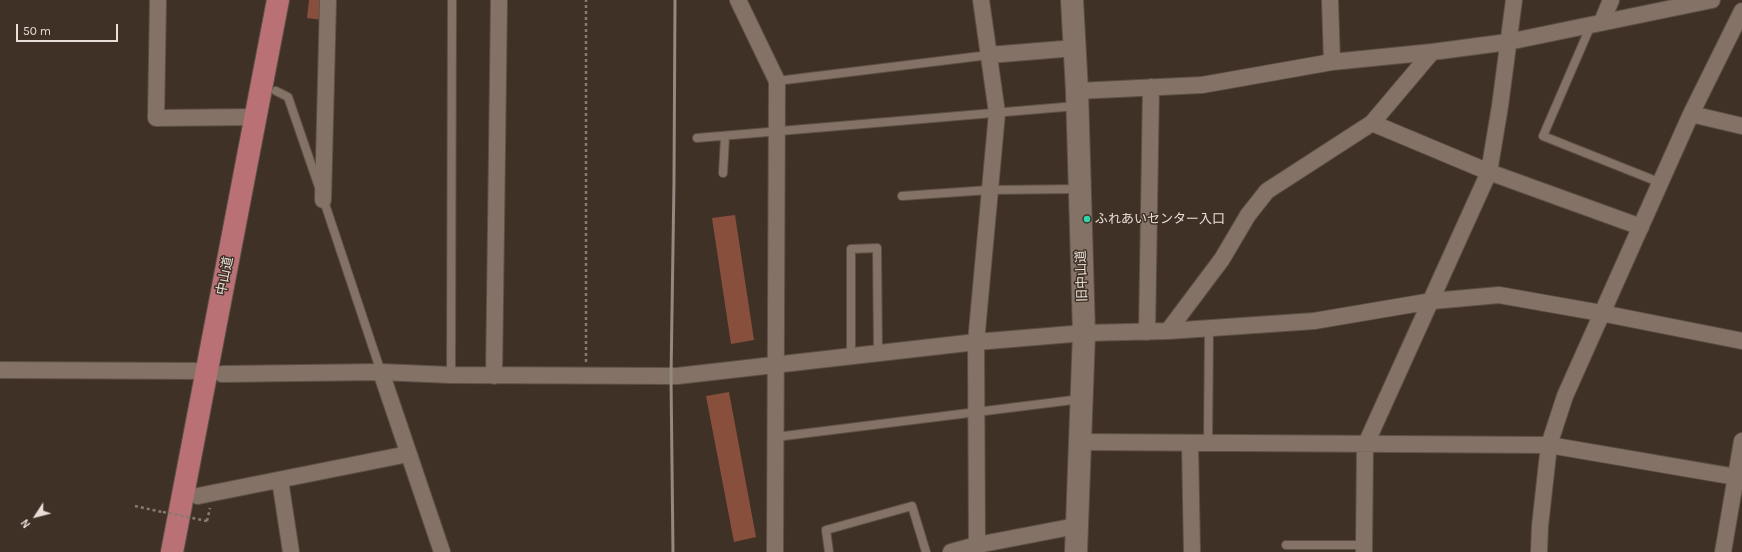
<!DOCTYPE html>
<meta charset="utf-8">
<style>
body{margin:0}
#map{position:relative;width:1742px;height:552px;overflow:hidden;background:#403127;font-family:Karla,sans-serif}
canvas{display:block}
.north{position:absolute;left:16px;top:496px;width:40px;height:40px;-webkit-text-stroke:3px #403127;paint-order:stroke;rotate:234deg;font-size:11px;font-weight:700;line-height:16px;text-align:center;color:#e9dfd8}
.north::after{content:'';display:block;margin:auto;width:14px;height:18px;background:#e9dfd8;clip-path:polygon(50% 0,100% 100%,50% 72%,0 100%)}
.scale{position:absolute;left:16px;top:24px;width:102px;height:18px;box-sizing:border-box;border:2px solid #e9dfd8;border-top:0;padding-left:5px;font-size:12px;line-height:14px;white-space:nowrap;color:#e9dfd8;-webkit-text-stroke:3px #403127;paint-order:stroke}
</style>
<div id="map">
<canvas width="1742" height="552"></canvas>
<div class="north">N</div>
<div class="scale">50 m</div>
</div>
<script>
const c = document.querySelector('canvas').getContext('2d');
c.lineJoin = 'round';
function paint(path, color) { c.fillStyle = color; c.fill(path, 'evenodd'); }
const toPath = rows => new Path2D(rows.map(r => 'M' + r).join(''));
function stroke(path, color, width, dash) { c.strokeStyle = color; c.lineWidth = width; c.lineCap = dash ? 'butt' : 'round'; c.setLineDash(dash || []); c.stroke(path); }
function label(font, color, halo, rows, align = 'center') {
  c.font = font + ' Karla,"Noto Sans JP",sans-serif'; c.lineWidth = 3; c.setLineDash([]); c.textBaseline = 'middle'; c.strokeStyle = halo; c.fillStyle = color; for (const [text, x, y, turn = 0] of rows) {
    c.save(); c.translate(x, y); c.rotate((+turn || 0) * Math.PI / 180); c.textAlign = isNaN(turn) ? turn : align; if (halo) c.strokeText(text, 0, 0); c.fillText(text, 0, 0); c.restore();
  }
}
const building = toPath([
 [309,0,325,0,323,20,307,18],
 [735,215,754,340,731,344,712,218],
 [729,392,756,537,734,542,706,396]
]);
const path = toPath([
 [586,362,586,0],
 [135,506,162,512],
 [207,521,210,508]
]);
const lane = toPath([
 [1591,25,1543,136,1661,183],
 [777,81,989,55],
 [276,91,288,97,319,187],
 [697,138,1076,106],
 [723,173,725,137],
 [902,196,989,190,1079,189],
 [323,198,381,372],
 [851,356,851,249,877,248,878,353],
 [451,375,452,0],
 [776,437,1081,399],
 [1208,444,1209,329],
 [1286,545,1364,545],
 [829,552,826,530,912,506,926,552]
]);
const street = toPath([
 [158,0,156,118,255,117],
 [738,0,777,81,775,552],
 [1330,0,1332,62],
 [1602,22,1611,0],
 [989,55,1075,48],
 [1077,91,1202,85,1332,62,1432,52,1508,42,1712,0],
 [1691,114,1742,126],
 [1372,123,1489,172,1641,227],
 [323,200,328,0],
 [1168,331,1222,259,1248,215,1267,191,1372,123,1432,52],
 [1147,332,1151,87],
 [0,370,206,371],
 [381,372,442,552],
 [222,374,381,372,451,375,677,376,976,342,1084,333,1168,331,1314,321,1432,301,1499,295,1601,313,1742,341],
 [494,376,499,0],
 [1081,442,1549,445,1742,478],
 [1190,444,1192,552],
 [280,480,291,552],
 [198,496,408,454],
 [951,552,977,545,1076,526],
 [977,552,976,342,997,113,981,0],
 [1364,552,1365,446,1489,172,1500,106,1514,0],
 [1539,552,1540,526,1549,445,1565,396,1691,114,1742,11],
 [1723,552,1742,441]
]);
const secondary = toPath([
 [1072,0,1077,91,1084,333,1076,552]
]);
const highway = toPath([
 [172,552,278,0]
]);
const rail = toPath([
 [673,552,671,377,674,182,675,0]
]);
const pathBridge = toPath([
 [163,512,207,521]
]);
const markers = [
 [1087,219,4,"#30d4aa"]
];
const poiNames = [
 ["ふれあいセンター入口",1095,219]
];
const streetNames = [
 ["中山道",225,276,-79],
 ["旧中山道",1082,276,-92]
];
paint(building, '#894f3d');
stroke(lane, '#5d5047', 10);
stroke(street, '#5d5047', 18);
stroke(secondary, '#5d5047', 24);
stroke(highway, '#5d5047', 24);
stroke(path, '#887b73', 2.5, [3, 3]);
stroke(lane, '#847267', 8);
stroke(street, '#847267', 16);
stroke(secondary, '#847267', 22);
stroke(highway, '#ba7175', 22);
stroke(rail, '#958880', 3);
stroke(pathBridge, '#887b73', 2.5, [3, 3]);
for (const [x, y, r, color] of markers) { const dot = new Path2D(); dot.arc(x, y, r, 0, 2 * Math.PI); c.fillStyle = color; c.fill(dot); stroke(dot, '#403127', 1.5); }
label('13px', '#e9dfd8', '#403127', poiNames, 'left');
label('13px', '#e9dfd8', '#403127', streetNames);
</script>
